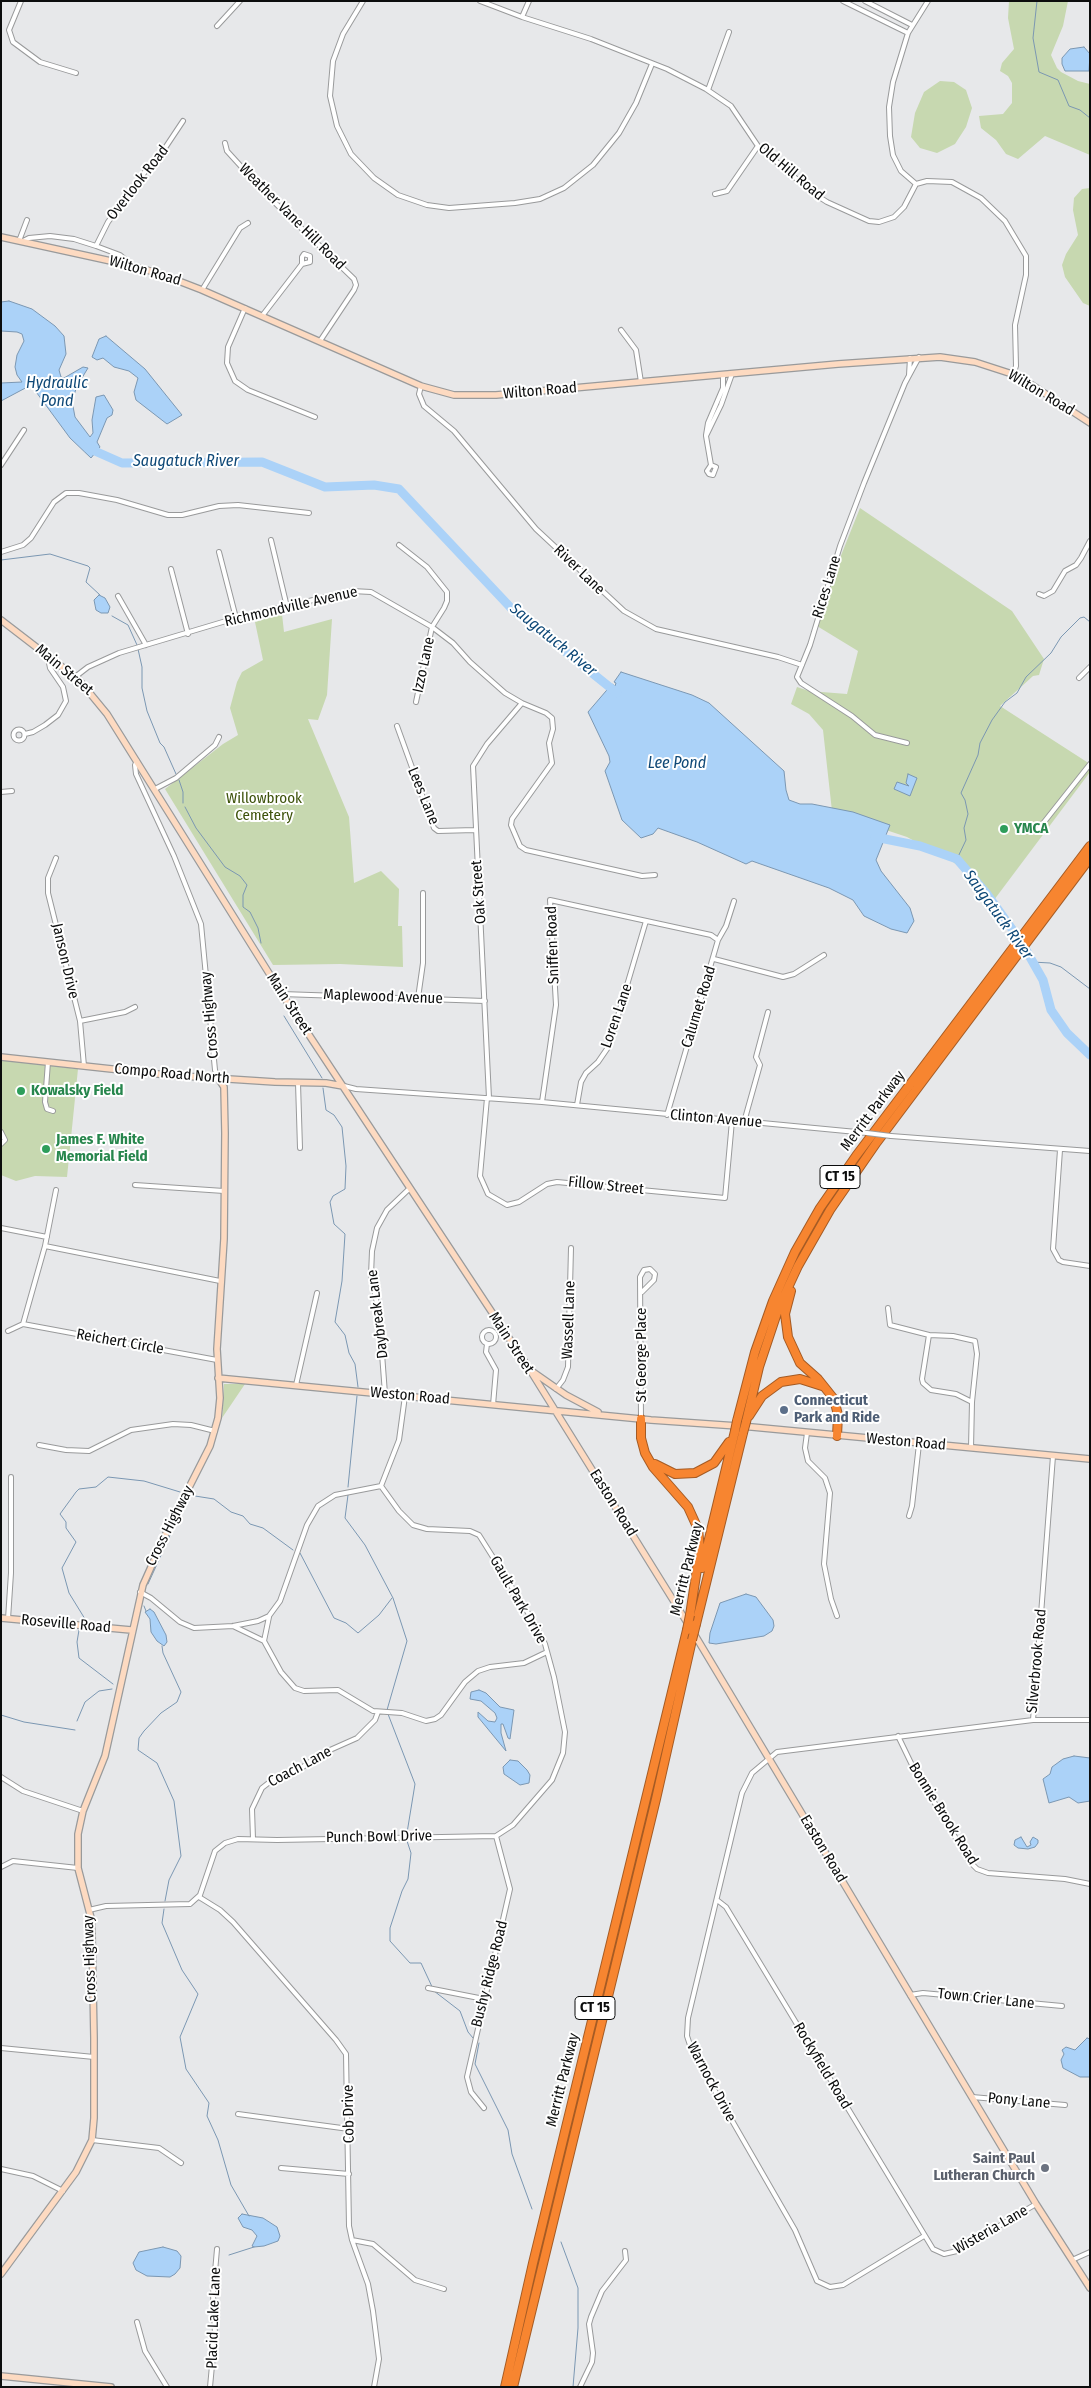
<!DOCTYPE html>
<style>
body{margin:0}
#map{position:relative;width:1091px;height:2388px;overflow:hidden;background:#e7e8ea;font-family:"Fira Sans Condensed",sans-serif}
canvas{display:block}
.frame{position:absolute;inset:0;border:2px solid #0c0d0d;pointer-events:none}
</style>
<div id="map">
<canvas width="1091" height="2388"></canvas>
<div class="frame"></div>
</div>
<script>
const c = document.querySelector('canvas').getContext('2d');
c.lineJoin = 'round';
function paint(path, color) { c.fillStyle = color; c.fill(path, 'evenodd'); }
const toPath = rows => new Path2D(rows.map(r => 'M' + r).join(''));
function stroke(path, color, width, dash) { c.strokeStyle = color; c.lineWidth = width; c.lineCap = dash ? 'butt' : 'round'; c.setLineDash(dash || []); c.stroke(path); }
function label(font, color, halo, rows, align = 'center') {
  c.font = font + ' "Fira Sans Condensed",sans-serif'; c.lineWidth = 4; c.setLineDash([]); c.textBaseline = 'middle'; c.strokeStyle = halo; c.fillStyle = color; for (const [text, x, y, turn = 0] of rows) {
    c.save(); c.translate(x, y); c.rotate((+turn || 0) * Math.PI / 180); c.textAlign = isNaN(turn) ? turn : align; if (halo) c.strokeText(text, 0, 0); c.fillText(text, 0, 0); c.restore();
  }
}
const green = toPath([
 [1009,1,1068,1,1063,26,1051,55,1057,68,1061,72,1078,81,1090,84,1090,155,1045,136,1018,159,1006,154,996,140,981,128,979,116,1003,114,1012,103,1012,83,1008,76,1000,71,1002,63,1014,49,1008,18],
 [940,81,954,82,966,90,972,108,966,127,955,144,937,153,920,148,911,137,915,113,924,92],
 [1090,188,1090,306,1083,303,1065,277,1062,265,1066,254,1078,235,1073,210,1074,198,1082,189],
 [860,508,1012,611,1044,659,1039,675,1033,676,1000,706,1090,764,1090,772,994,900,983,885,953,862,907,837,889,831,857,824,832,811,823,730,809,714,791,704,797,687,809,691,847,694,858,651,817,626,832,578],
 [282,614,284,632,332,619,327,695,318,720,308,719,349,817,354,883,381,871,399,889,398,926,402,926,403,967,340,964,273,965,165,789,223,744,238,735,230,708,237,682,242,672,263,660,255,622],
 [1,1060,78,1069,67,1177,35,1176,16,1181,1,1175],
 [224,1384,245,1384,222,1418,223,1410]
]);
const water = toPath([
 [1084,47,1090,54,1089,71,1065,71,1062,64,1062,58,1070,49,1084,47],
 [9,301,32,309,55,326,64,336,66,354,59,370,61,377,64,378,83,367,88,368,77,386,72,401,75,417,90,437,93,433,92,420,96,397,104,395,113,410,112,415,107,418,97,442,100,447,91,458,70,438,31,385,1,401,1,383,22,382,17,375,15,367,17,355,24,341,22,334,17,332,1,331,1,302,9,301],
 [106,336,145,369,182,415,167,424,136,400,134,392,138,378,129,371,114,367,103,358,97,360,92,357,99,339,106,336],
 [99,595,105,598,110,607,108,613,101,613,96,610,94,600,99,595],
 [621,672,692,695,709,703,784,771,786,790,789,800,800,804,812,804,853,812,890,825,876,860,881,871,910,908,914,921,907,933,891,929,864,916,853,900,829,888,752,861,746,864,697,842,658,828,653,834,641,838,622,820,605,771,610,762,609,756,588,712,612,684,615,686,616,683,614,682,621,672],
 [908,774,917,778,910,796,894,789,897,782,909,786,906,783,908,774],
 [746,1594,756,1597,773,1620,774,1626,772,1631,764,1636,716,1644,709,1643,710,1633,720,1603,746,1594],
 [150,1609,154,1612,166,1635,167,1642,164,1646,157,1641,151,1632,150,1619,145,1612,150,1609],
 [479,1690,486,1693,500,1707,514,1710,510,1739,508,1738,503,1724,501,1724,501,1733,506,1751,478,1717,478,1712,488,1721,495,1722,497,1718,495,1713,481,1701,470,1699,471,1692,479,1690],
 [1074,1756,1090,1758,1090,1801,1078,1803,1069,1797,1049,1803,1043,1779,1050,1774,1052,1767,1063,1759,1074,1756],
 [510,1760,518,1761,527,1770,530,1775,529,1783,520,1785,504,1774,503,1767,510,1760],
 [1021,1837,1027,1847,1031,1845,1030,1842,1033,1837,1038,1840,1038,1843,1035,1847,1028,1849,1018,1848,1014,1845,1015,1840,1021,1837],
 [1087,2038,1090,2039,1090,2077,1080,2077,1063,2068,1061,2060,1064,2054,1062,2050,1066,2047,1075,2050,1087,2038],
 [242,2214,263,2218,277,2227,280,2236,278,2241,264,2246,254,2247,252,2246,257,2236,252,2230,243,2227,238,2218,242,2214],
 [163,2247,177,2251,181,2256,180,2268,175,2274,170,2277,147,2276,136,2270,133,2263,139,2252,163,2247]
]);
const stream = toPath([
 [1037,1,1033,38,1039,72,1058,80,1069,106,1080,110,1090,118],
 [1,560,50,554,88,566,90,568,86,582,100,595],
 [112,616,128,625,137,645],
 [138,649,142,667,142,688,147,711,160,743,164,747,176,774],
 [179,780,183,792,183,803],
 [185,807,196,828,225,867,240,876,247,885,243,895,243,907,250,912,258,928,261,943],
 [957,859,966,840,964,828,968,814,965,800,961,793,978,755,980,743,992,720,1005,702,1017,693,1026,677,1051,653,1061,637,1080,618,1084,617,1090,622],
 [1032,962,1050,963,1061,967,1090,989],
 [284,1016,322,1078],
 [323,1088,326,1110,334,1115,342,1127,346,1166,345,1189,333,1196,330,1202,334,1224,345,1234,342,1281,335,1322,345,1335,349,1353,355,1364,358,1387],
 [348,1487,357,1396],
 [348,1495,345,1518,365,1545,393,1598,407,1641,387,1710],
 [195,1496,214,1499,231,1512,243,1516,250,1524,263,1528,293,1550],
 [165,1546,182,1510],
 [300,1553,334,1618,346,1623,358,1633,379,1615,392,1598],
 [148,1584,163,1551],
 [144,1606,146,1611],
 [85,1619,69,1593,62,1568,76,1542,66,1528,66,1522,60,1514,76,1492,79,1489,96,1487,108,1477,144,1481,180,1492],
 [79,1630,77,1642,79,1658,113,1684],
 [162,1646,163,1653,181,1692,177,1702,161,1713,144,1731,139,1738,138,1750,157,1763,174,1801,181,1856,169,1880,165,1901],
 [388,1714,415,1784,407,1833],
 [1,1715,24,1722,75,1730],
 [77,1721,85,1702,99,1691,112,1689],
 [407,1841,411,1853,408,1879,402,1891,390,1928,390,1941,410,1963,421,1963,434,1991,460,2011,468,2032,473,2038],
 [164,1909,162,1923,182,1970,198,1994,180,2037,186,2069,209,2103,207,2116,218,2140,231,2185,249,2216],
 [479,2043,475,2064,508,2130,512,2154,532,2209],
 [561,2242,578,2288,578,2328,573,2387],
 [229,2255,254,2247]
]);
const river = toPath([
 [88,448,122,463,262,462,325,487,374,485,399,489,511,608,617,693],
 [875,837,920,846,957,859,987,894,1022,943,1043,980,1051,1010,1067,1033,1090,1055]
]);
const street = toPath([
 [21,1,9,30,13,42,40,62,76,73],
 [363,1,343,34,333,61,330,96,337,126,351,154,374,178,398,195,427,205,449,208,515,203,540,199,564,188,593,165,619,133,636,103,652,64],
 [480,1,522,17,591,39,667,69,706,89,731,106,758,146,813,193,827,202,869,221,879,222,894,217,904,207,916,184,927,181,952,182,981,198,1005,221,1026,256,1026,275,1015,325,1016,366,1013,375],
 [843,1,908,33],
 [865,1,912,25],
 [522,17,529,1],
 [217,26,240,1],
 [708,90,729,32],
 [225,143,227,151,268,196,354,279,356,285,354,290,320,341],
 [916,184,901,171,893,155,890,136,889,107,893,82,908,33,928,1],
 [715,194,727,191,758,146],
 [19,241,27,220],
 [23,241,29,238,50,236,74,239,96,246],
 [133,266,120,255,96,246,108,222,150,165,163,151,183,121],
 [202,290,240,228,248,223],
 [245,308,228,347,227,363,235,381,248,390,315,417],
 [262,316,302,264,302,257,304,254,310,256,310,262,302,264],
 [621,330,636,350,641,382],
 [909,375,910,358],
 [421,386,419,394,424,406,454,431,536,529,624,611,656,629,778,657,802,665],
 [706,435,708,423,723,388,723,375],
 [1,465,24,430],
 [711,465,716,467,713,475,709,474,707,471,711,465,706,436,721,405,732,374],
 [271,540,287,607],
 [399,545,427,567,447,592,447,601,444,608,432,627,416,702],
 [1,552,23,545,31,538,54,502,66,493,79,493,117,500,168,515,182,515,219,506,238,505,309,513],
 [219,552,236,618],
 [171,569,188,634],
 [1039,594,1044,596,1053,591,1065,571,1076,565,1081,558,1090,541],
 [118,596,146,645],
 [75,677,88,667,119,653,236,618,352,591,371,592,432,627,453,643,470,662,505,693,522,703,546,713,552,718,553,729,549,743,552,763,512,819,511,825,520,846,526,850,642,876,655,875],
 [1079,678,1090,667],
 [397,726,434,828,438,831,475,830],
 '13.5 735a5.5 5.5 0 1 1 11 0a5.5 5.5 0 1 1-11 0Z',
 [25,734,33,732,45,725,58,715,66,701,63,687,50,668,49,663,52,658],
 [907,743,875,735,852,716,801,683,797,677,810,645,840,546,864,483,905,383,919,357],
 [137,761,135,765,136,774,174,856,201,924,215,1070,218,1078],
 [155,789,176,778,215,745,219,737],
 [1,792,12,791],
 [1037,831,1090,764],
 [56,858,48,878,48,893,80,1021,84,1066],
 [714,959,783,977,794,974,824,955],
 [282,994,485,1001],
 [418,998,423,963,423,893],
 [80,1021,125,1012,135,1007],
 [48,1062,45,1102,47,1109,53,1111],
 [298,1083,300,1148],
 [344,1086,356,1089,542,1102,867,1133],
 [487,1098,480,1176,488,1194,507,1205,519,1202,547,1184,557,1182,725,1198,732,1121],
 [489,1098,473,766,487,744,522,703],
 [542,1102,556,1005,550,900,711,935,718,940],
 [577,1105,581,1082,586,1073,598,1062,609,1046,646,921],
 [667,1115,718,940,726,926,734,901],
 [744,1122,760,1065,756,1057,768,1012],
 [1,1132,5,1140,1,1144],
 [891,1136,1090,1151],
 [1060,1150,1053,1249,1059,1260,1063,1262,1090,1266],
 [135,1185,224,1191],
 [1,1228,47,1237],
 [45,1246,220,1281],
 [888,1308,890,1325,929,1335],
 [23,1324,45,1246,56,1190],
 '482 1337a7 7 0 1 1 14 0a7 7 0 1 1-14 0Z',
 [8,1331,23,1324,217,1360],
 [487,1344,486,1352,496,1370,493,1405],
 [296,1385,317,1293],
 [556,1389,563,1380,568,1367,571,1248],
 [385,1394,379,1313,371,1275,372,1251,377,1228,387,1210,410,1188],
 [641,1419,640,1277,644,1270,650,1269,655,1274,654,1280,642,1292],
 [807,1433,805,1448,808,1461,825,1478,830,1493,824,1564,831,1599,837,1616],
 [39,1445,66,1450,89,1451,131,1430,173,1424,191,1425,215,1431],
 [971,1448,972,1402,977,1354,975,1341,953,1336,929,1335,922,1379,923,1383,931,1390,956,1394,972,1402],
 [909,1516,912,1506,919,1444],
 [140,1592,151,1598,180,1622,194,1628,233,1626,258,1621,269,1616,280,1601,307,1525,318,1506,335,1495,381,1486,399,1440,405,1396],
 [269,1617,264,1641,281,1672,295,1688,304,1691,338,1690,373,1711,402,1713,426,1721,435,1719,441,1715,465,1682,478,1671,490,1667,524,1663,547,1652],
 [8,1619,11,1573,11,1477],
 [233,1626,264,1641],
 [1033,1720,1053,1456],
 [898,1736,912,1765,970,1862,977,1869,988,1873,1065,1879,1090,1884],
 [1,1777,23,1791,83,1811],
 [253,1839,252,1809,262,1788,271,1781,300,1769,321,1754,357,1738,375,1720,378,1712],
 [1,1867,13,1861,78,1868],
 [199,1897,220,1910,233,1922,336,2040,346,2054,349,2226,352,2240,368,2284,373,2311,379,2359,374,2387],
 [717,1900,726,1907,933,2249,944,2254,957,2251,1036,2204],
 [89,1910,106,1906,190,1904,200,1895,215,1851,225,1843,238,1839,277,1840,496,1836,513,1825,552,1780,563,1753,565,1732,554,1677,545,1644,535,1624,479,1535,470,1531,427,1529,413,1525,399,1511,381,1486],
 [428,1988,484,1999],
 [910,1995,923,1993,1062,2006],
 [1,2048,94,2057],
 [972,2097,1065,2105],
 [484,2108,471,2092,467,2077,510,1889,496,1836],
 [238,2114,349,2129],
 [92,2140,159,2148,181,2163],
 [281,2168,349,2174],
 [1,2169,33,2176,63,2191],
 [924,2236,843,2285,830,2287,817,2281,795,2230,692,2051,687,2036,688,2018,742,1793,752,1773,777,1752,1033,1720,1090,1720],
 [352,2240,373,2244,415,2280,444,2289],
 [1072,2260,1090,2252],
 [137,2322,145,2351,167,2387],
 [210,2387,215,2333,213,2295,217,2249],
 [580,2387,592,2362,593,2353,589,2324,591,2317,602,2291,626,2260,625,2251]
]);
const secondary = toPath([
 [1,237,120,263,158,273,202,290,421,386,454,395,496,395,838,364,940,357,975,362,1009,373,1032,385,1090,423],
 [1,620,79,680,107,714,282,994,530,1370,688,1624],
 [1,1057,167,1075,275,1082,326,1083,343,1086],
 [533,1372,566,1395,598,1412],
 [218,1378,651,1420,752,1427,1090,1459],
 [1,1618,131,1630],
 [693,1632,1036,2204,1090,2288],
 [1,2274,76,2172,92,2140,94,2118,94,2038,92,1935,91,1918,78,1868,78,1834,83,1811,105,1756,143,1585,168,1529,210,1446,218,1418,220,1398,217,1349,224,1239,225,1133,224,1087,218,1078],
 [1,2376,111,2387]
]);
const highway = toPath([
 [791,1291,785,1314,788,1337,800,1363,818,1379,834,1399,838,1415,837,1436],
 [749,1416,762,1396,781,1382,800,1379,822,1386],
 [641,1419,641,1438,645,1453,653,1467,688,1507,698,1529,700,1549,690,1615],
 [737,1421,755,1352,773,1301,795,1252,820,1208,856,1156,1090,846],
 [746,1422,759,1367,779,1307,798,1266,830,1210,877,1142,1090,858],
 [655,1464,675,1474,695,1473,714,1463,729,1442],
 [702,1568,735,1431],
 [696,1624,743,1433],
 [505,2387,533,2263,687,1630],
 [513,2387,656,1799,692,1640]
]);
const streetBridge = toPath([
 [867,1133,891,1136]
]);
const highwayBridge = toPath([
 [735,1431,737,1421],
 [743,1433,746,1422],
 [687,1630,690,1615],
 [692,1640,696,1624]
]);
const markers = [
 [1004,829,5,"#2e9e5b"],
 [21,1091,5,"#2e9e5b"],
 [46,1149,5,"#2e9e5b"],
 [784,1410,5,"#5c6f8a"],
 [1045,2168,5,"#6b7280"]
];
const shields = [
 [840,1177,40],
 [595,2008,40]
];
const shieldNames = [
 ["CT 15",840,1177],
 ["CT 15",595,2008]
];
const streetNames = [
 ["Old Hill Road",791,172,40],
 ["Overlook Road",138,183,-52],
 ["Weather Vane Hill Road",292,217,45],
 ["Wilton Road",145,271,16],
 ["Wilton Road",540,391,-5],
 ["Wilton Road",1041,393,31],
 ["River Lane",579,570,44],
 ["Rices Lane",827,587,-73],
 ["Richmondville Avenue",291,607,-13],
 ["Izzo Lane",424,665,-78],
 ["Main Street",64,670,40],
 ["Lees Lane",423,796,68],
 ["Oak Street",479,892,-94],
 ["Sniffen Road",553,945,-92],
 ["Janson Drive",65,961,77],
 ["Maplewood Avenue",383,997,2],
 ["Main Street",289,1004,57],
 ["Calumet Road",699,1007,-73],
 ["Cross Highway",210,1015,-95],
 ["Loren Lane",617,1016,-71],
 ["Compo Road North",172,1074,5],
 ["Merritt Parkway",873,1111,-53],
 ["Clinton Avenue",716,1119,5],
 ["Fillow Street",606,1186,6],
 ["Daybreak Lane",378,1314,-97],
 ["Wassell Lane",569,1320,-88],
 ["Reichert Circle",120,1342,10],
 ["Main Street",511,1343,57],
 ["St George Place",642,1355,-90],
 ["Weston Road",410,1396,5],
 ["Weston Road",906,1442,5],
 ["Easton Road",613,1503,58],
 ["Cross Highway",170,1526,-63],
 ["Merritt Parkway",687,1569,-76],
 ["Gault Park Drive",518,1600,60],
 ["Roseville Road",66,1624,5],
 ["Silverbrook Road",1037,1661,-85],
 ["Coach Lane",300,1767,-28],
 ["Bonnie Brook Road",943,1814,58],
 ["Punch Bowl Drive",379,1837,-1],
 ["Easton Road",823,1849,59],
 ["Cross Highway",90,1959,-92],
 ["Bushy Ridge Road",490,1974,-76],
 ["Town Crier Lane",986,1999,6],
 ["Rockyfield Road",822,2066,59],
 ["Merritt Parkway",563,2080,-76],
 ["Warnock Drive",711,2082,62],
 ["Pony Lane",1019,2101,5],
 ["Cob Drive",349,2114,-91],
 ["Wisteria Lane",991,2230,-30],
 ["Placid Lake Lane",214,2318,-88]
];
const parkNames = [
 ["Willowbrook",264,799],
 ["Cemetery",264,816]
];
const leisureNames = [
 ["YMCA",1014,829],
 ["Kowalsky Field",31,1091],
 ["James F. White",56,1140],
 ["Memorial Field",56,1157]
];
const serviceNames = [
 ["Connecticut",794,1401],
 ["Park and Ride",794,1418]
];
const worshipNames = [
 ["Saint Paul",1035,2159],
 ["Lutheran Church",1035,2176]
];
const waterNames = [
 ["Hydraulic",57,384],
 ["Pond",57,402],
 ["Saugatuck River",186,462],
 ["Saugatuck River",553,640,39],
 ["Lee Pond",677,764],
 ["Saugatuck River",998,915,54]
];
paint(green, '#c7d8b0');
paint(water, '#abd2f8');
stroke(water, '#7b97b2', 1);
stroke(stream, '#7b97b2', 1);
stroke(river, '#abd2f8', 9);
stroke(street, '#999a9b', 6);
stroke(secondary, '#999a9b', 8);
stroke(highway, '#a55b24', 10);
stroke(street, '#fff', 4);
stroke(secondary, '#fddac1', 5.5);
stroke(highway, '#f78530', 8);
stroke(streetBridge, '#999a9b', 6, []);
stroke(highwayBridge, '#a55b24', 10, []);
stroke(streetBridge, '#fff', 4);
stroke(highwayBridge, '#f78530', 8);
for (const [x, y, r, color] of markers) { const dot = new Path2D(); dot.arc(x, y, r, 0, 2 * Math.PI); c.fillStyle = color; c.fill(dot); stroke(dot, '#fff', 2); }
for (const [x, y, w] of shields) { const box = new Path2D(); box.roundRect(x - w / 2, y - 11.5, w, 23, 4); c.fillStyle = '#fff'; c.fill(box); stroke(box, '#0c0d0d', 1); }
label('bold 14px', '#0c0d0d', null, shieldNames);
label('15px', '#0c0d0d', '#fff', streetNames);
label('15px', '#3d520a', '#fff', parkNames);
label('bold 15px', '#27864d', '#fff', leisureNames, 'left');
label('bold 15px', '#4e5e75', '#fff', serviceNames, 'left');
label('bold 15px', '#5b616d', '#fff', worshipNames, 'right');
label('italic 16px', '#0e4877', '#fff', waterNames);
</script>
